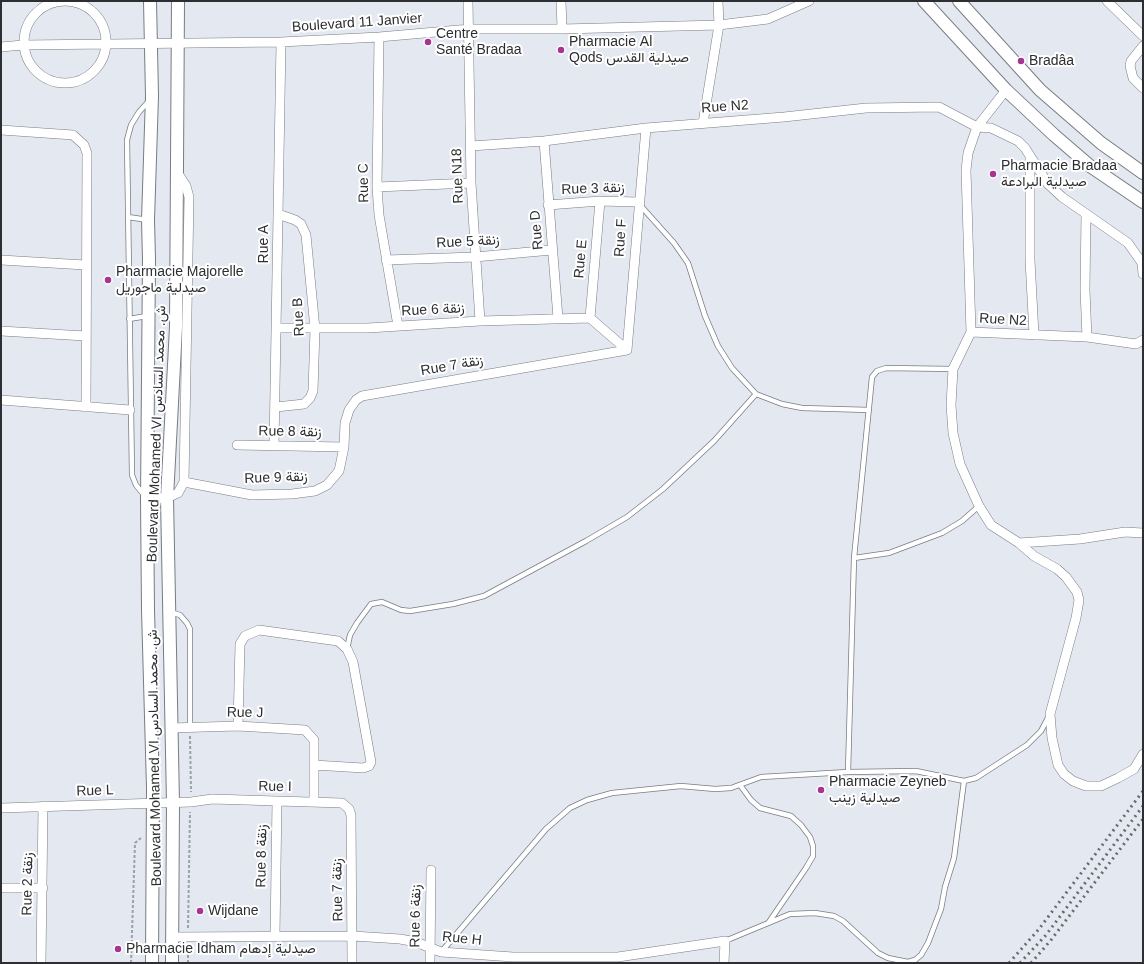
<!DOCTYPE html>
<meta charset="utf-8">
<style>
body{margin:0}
#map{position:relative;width:1144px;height:964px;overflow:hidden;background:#e4e8f1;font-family:Arial,sans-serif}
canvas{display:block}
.frame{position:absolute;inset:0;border:2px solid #2d2e31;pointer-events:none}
</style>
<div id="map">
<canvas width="1144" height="964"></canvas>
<div class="frame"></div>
</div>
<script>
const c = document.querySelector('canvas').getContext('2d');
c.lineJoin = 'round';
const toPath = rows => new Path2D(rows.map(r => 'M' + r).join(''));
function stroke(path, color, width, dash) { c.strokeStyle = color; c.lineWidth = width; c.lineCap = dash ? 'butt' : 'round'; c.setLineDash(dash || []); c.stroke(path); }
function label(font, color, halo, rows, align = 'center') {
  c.font = font + ' Arial,Vazirmatn,sans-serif'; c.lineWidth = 4; c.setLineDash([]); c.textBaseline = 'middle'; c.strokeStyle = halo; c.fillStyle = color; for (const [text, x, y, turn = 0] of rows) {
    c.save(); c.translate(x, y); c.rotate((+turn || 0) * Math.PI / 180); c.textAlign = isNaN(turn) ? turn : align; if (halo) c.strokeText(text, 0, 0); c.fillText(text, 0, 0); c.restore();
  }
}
const path = toPath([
 [190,736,191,792],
 [188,928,190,812],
 [131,963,135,843,141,838],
 [188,963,188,946]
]);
const lane = toPath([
 [640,205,674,243,688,263,705,316,718,346,732,368,756,394,782,404,802,408,869,410],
 [128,217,148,220],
 [129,319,147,316],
 [144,495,136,485,132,475,127,140,131,125,139,112,149,101],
 [854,558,889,553,942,533,962,521,979,506],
 [170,612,180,615,187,623,190,629,190,727],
 [347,649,350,635,357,623,371,604,382,602,401,610,410,611,453,604,484,596,586,541,627,517,663,489,714,441,756,394],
 [848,772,854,558,872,377,877,371,886,368,953,369],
 [740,785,751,800,760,808,791,816,801,825,810,837,813,846,813,856,806,868,769,922],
 [725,941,790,914,815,913,834,916,843,921,878,953,888,958,908,962,915,960,921,955,928,943,941,909,945,887,954,858,964,781],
 [442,951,546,829,570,808,587,800,612,793,681,786,715,789,731,788,761,777,848,772,916,771,964,781,976,778,1027,745,1041,731,1049,716]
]);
const street = toPath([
 [468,1,471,183,480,321],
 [561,1,562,29],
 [1107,1,1143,36],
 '24 42a41 41 0 1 1 82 0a41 41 0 1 1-82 0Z',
 [379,37,377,187,379,215,398,326],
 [1143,46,1131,61,1130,66,1133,78,1143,88],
 [1,47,23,45,281,42,379,37,470,29,562,29,719,25,768,19,809,1],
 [1006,90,977,127,968,153,966,170,971,332,953,369,951,405,953,433,960,464,979,506,991,525,1019,543,1080,539,1125,532,1143,533],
 [703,123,719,25,718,1],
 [1,130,73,135,84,145,87,153,86,407],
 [544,141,558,318],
 [471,146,544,141,646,128,784,117,866,108,939,107,977,127,991,128,1018,141,1025,148,1048,184,1062,197,1128,243,1142,263,1143,274],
 [1030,156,1030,260,1034,335],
 [377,187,471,183],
 [548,205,600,201,638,202],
 [1086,214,1085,290,1087,337],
 [1,260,85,265],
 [386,260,475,257,552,250],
 [590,318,600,201],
 [590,318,627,350],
 [277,328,368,328,480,321,590,318],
 [1,331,85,336],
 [971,332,1087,337,1136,344,1143,340],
 [627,350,646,128],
 [1,400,130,410],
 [276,407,304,404,310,398,313,391,315,329,306,235,301,224,295,220,278,214],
 [237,445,344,447],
 [274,446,281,42],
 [184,482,252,495,292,494,315,491,327,485,339,471,344,447,345,423,349,410,356,400,362,396,627,350],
 [147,499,167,498,178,493,184,482,189,197,186,186,177,172],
 [1019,543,1034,556,1057,569,1066,577,1077,592,1079,600,1076,618,1050,714,1052,738,1058,765,1064,774,1073,781,1086,786,1101,786,1118,778,1134,769,1143,754],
 [238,726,240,644,245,636,259,630,338,641,347,649,353,662,371,762,369,766,363,768,314,765],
 [171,728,238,726,305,730,314,740,314,801],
 [1,808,191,802,212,799,342,803,349,809,351,815,352,963],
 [1,888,43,888],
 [275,935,277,801],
 [172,937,353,936,400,939,416,942,441,952,513,957,618,957,725,941,724,963],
 [41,963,43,806],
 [430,963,431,870]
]);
const secondary = toPath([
 [150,1,152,96,148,220,149,259,147,499,148,610,153,788,152,963],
 [924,1,1006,90,1054,135,1090,166,1143,202],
 [959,1,1040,90,1101,143,1143,173],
 [172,963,173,803,167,498,176,327,178,1]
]);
const rail = toPath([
 [1009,963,1039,929,1143,791],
 [1020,963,1046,935,1143,806],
 [1031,963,1051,940,1143,819]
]);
const markers = [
 [428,42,4,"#a63592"],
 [561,50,4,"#a63592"],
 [1021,61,4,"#a63592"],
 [993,174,4,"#a63592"],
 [108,280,4,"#a63592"],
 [821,790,4,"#a63592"],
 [200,911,4,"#a63592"],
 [118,949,4,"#a63592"]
];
const streetNames = [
 ["Boulevard 11 Janvier",357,23,-4],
 ["Rue N2",725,107,-4],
 ["Rue N18",458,176,-92],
 ["Rue C",364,183,-91],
 ["Rue 3 زنقة",593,189,-2],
 ["Rue D",537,230,-95],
 ["Rue F",621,238,-86],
 ["Rue 5 زنقة",468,242,-3],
 ["Rue A",264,244,-90],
 ["Rue E",581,259,-85],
 ["Rue 6 زنقة",433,310,-3],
 ["Rue B",299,317,-93],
 ["Rue N2",1003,320,3],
 ["Rue 7 زنقة",452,366,-10],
 ["Rue 8 زنقة",290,432,1],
 ["Boulevard Mohamed VI ش. محمد السادس",157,434,-88],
 ["Rue 9 زنقة",276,478,-2],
 ["Rue J",245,713,1],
 ["Boulevard Mohamed VI ش. محمد السادس",155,758,-91],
 ["Rue I",275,787,1],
 ["Rue L",95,791,-2],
 ["Rue 8 زنقة",262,856,-89],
 ["Rue 2 زنقة",28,884,-89],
 ["Rue 7 زنقة",338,890,-91],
 ["Rue 6 زنقة",416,916,-89],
 ["Rue H",462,939,6]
];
const poiNames = [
 ["Centre",436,34],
 ["Santé Bradaa",436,50],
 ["Pharmacie Al",569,42],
 ["Qods صيدلية القدس",569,58],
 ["Bradâa",1029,61],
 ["Pharmacie Bradaa",1001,166],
 ["صيدلية البرادعة",1001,182],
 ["Pharmacie Majorelle",116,272],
 ["صيدلية ماجوريل",116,288],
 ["Pharmacie Zeyneb",829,782],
 ["صيدلية زينب",829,798],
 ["Wijdane",208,911],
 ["Pharmacie Idham صيدلية إدهام",126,949]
];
stroke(lane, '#787c84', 6);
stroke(street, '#787c84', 10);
stroke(secondary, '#787c84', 14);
stroke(path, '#9da0a7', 2, [3, 2]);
stroke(lane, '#fff', 4.5);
stroke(street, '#fff', 9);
stroke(secondary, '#fff', 12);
stroke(rail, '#696b70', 3, [2, 4]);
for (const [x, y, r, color] of markers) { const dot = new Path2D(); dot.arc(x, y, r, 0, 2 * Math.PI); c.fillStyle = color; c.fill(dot); stroke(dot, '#fff', 1.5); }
label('14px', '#2d2e31', '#fff', streetNames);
label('14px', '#2d2e31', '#fff', poiNames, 'left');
</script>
